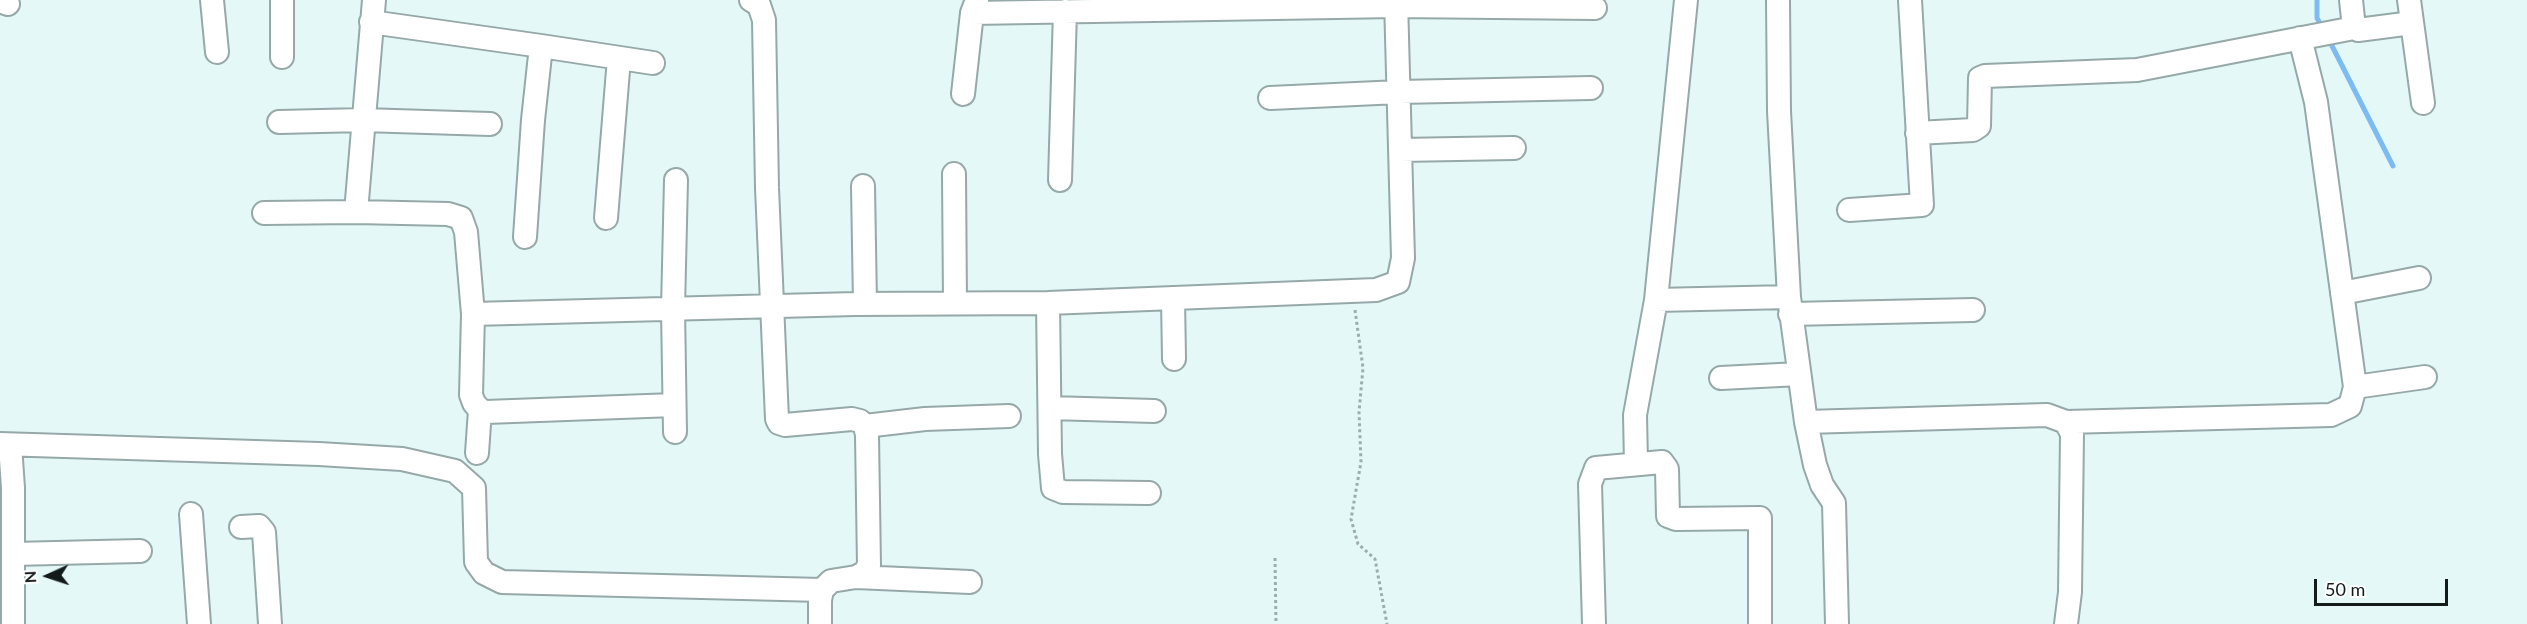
<!DOCTYPE html>
<style>
body{margin:0}
#map{position:relative;width:2527px;height:624px;overflow:hidden;background:#e5f8f8;font-family:Lato,sans-serif}
canvas{display:block}
.north{position:absolute;left:18px;top:546px;width:60px;height:60px;-webkit-text-stroke:4px #fff;paint-order:stroke;rotate:267deg;font-size:16px;font-weight:700;line-height:24px;text-align:center;color:#131a1a}
.north::after{content:'';display:block;margin:auto;width:21px;height:27px;background:#131a1a;clip-path:polygon(50% 0,100% 100%,50% 72%,0 100%)}
.scale{position:absolute;left:2314px;top:579px;width:134px;height:27px;box-sizing:border-box;border:3px solid #131a1a;border-top:0;padding-left:8px;font-size:18px;line-height:21px;white-space:nowrap;color:#131a1a;-webkit-text-stroke:4px #fff;paint-order:stroke}
</style>
<div id="map">
<canvas width="2527" height="624"></canvas>
<div class="north">N</div>
<div class="scale">50 m</div>
</div>
<script>
const c = document.querySelector('canvas').getContext('2d');
c.lineJoin = 'round';
const toPath = rows => new Path2D(rows.map(r => 'M' + r).join(''));
function stroke(path, color, width, dash) { c.strokeStyle = color; c.lineWidth = width; c.lineCap = dash ? 'butt' : 'round'; c.setLineDash(dash || []); c.stroke(path); }
const stream = toPath([
 [2317,0,2317,18,2322,27],
 [2328,38,2393,166]
]);
const path = toPath([
 [1355,310,1363,368,1359,412,1361,462,1351,519,1358,544,1375,559,1387,624],
 [1275,558,1276,624]
]);
const minor = toPath([
 [212,0,217,52],
 [282,0,282,57],
 [374,0,356,212,448,214,461,218,466,232,473,314,471,395,474,403,480,410,486,412,674,405],
 [751,0,759,5,764,20,767,188,777,419,779,423,785,425,852,419,860,421,865,426,867,435,869,566,864,573,856,577,831,581,822,590,820,600,820,624],
 [977,0,972,13,1396,6,1595,8],
 [2351,0,2354,28,2358,30,2412,23],
 [2409,0,2423,103],
 [0,1,8,4],
 [371,22,541,46,533,120,525,237],
 [541,46,653,63],
 [963,94,972,13],
 [1270,98,1399,92,1591,88],
 [279,122,363,120,490,124],
 [1917,133,1973,130,1979,126,1980,78,1985,76,2137,70,2354,28],
 [1400,150,1514,148],
 [954,174,955,303],
 [1060,180,1065,11],
 [863,186,865,304],
 [1849,210,1922,205,1910,0],
 [264,213,356,212],
 [606,218,619,58],
 [2342,293,2419,278],
 [1789,297,1806,422,1815,465,1822,485,1834,503,1837,624],
 [1173,298,1174,359],
 [1656,300,1789,297,1779,111,1778,0],
 [1048,303,1050,454,1053,488,1063,492,1149,493],
 [473,314,855,304,1048,303,1376,290,1398,282,1403,258,1396,0],
 [1790,314,1973,310],
 [1721,378,1799,374],
 [2355,387,2425,377],
 [1050,408,1154,411],
 [1806,422,2047,415,2066,422,2072,434,2070,592,2066,624],
 [2066,422,2331,415,2350,406,2355,387,2316,102,2300,38],
 [865,426,925,419,1009,416],
 [675,432,673,309,676,180],
 [0,444,319,454,402,459,455,471,474,488,476,562,484,573,502,582,822,590],
 [10,445,13,488,13,624],
 [477,453,480,410],
 [1636,463,1635,415,1656,300,1686,0],
 [191,514,199,624],
 [241,527,259,526,264,532,270,624],
 [13,554,140,551],
 [856,577,970,582],
 [1594,624,1590,484,1596,468,1662,462,1667,469,1668,516,1676,519,1760,518,1760,624]
]);
stroke(stream, '#7dbbf3', 5);
stroke(minor, '#96a8a8', 26);
stroke(path, '#9dacac', 3, [3, 3]);
stroke(minor, '#fff', 22);
</script>
